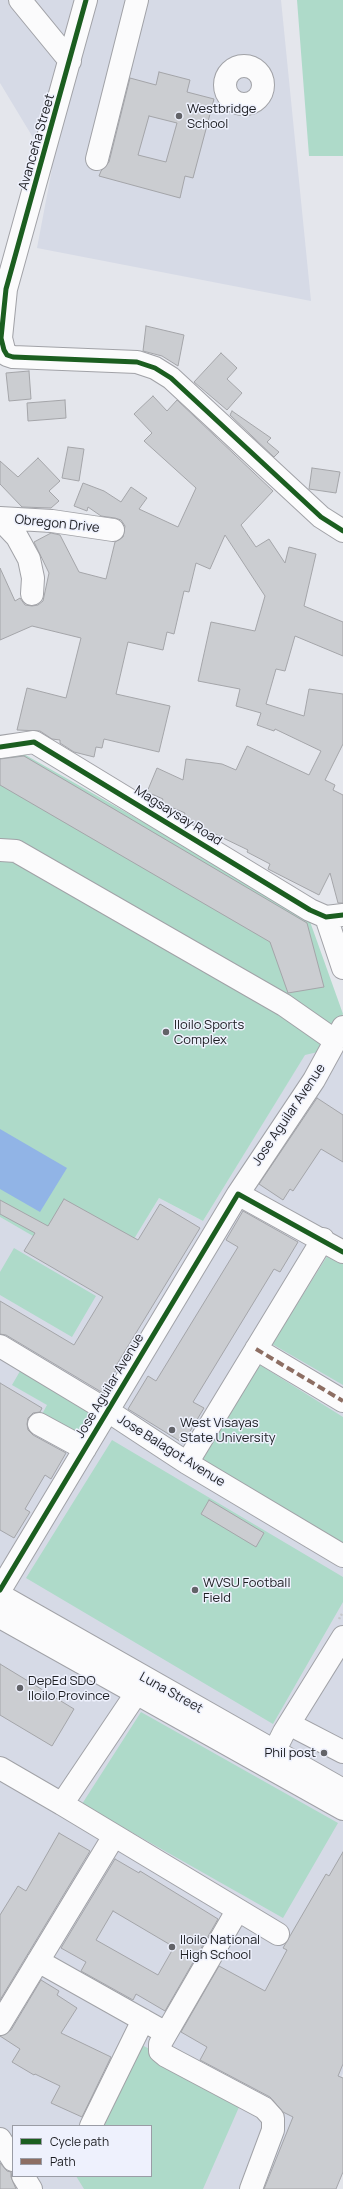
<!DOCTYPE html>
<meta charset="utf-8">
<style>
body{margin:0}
#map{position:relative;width:343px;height:2189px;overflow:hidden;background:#e4e6ec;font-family:Manrope,sans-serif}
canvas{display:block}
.legend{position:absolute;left:12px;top:2125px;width:140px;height:52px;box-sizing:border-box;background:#eef1fd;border:1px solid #9a9ca5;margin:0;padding:5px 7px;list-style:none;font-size:12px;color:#1c1d21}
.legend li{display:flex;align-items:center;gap:8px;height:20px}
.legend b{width:20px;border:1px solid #9a9ca5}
</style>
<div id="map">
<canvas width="343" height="2189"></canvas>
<ul class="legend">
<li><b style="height:5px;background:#1b5e20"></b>Cycle path</li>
<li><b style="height:5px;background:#8d6e63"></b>Path</li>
</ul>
</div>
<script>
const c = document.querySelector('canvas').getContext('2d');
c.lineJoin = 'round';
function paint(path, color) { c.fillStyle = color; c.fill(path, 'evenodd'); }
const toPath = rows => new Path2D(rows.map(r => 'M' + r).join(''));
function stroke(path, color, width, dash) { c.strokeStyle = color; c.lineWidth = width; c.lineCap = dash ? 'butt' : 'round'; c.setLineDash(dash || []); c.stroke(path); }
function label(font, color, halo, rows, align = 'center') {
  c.font = font + ' Manrope,sans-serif'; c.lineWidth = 3; c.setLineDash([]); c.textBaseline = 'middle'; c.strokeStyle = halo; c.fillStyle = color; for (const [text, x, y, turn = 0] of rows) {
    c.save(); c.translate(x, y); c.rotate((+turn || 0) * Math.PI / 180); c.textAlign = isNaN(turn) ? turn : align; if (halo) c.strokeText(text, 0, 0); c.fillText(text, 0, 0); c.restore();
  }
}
const built = toPath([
 [0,0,281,0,311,301,37,248,52,169,0,83],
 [343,1046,343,1784,0,1581,0,1217,109,1279,159,1198,203,1221,305,1054],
 [0,1629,343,1821,343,2073,295,2189,0,2189],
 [13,2126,151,2126,151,2176,13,2176]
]);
const green = toPath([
 [297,0,343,0,343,156,309,156],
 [15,749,308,916,343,1014,322,1051,305,1055,203,1221,159,1198,109,1280,0,1217,0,754],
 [14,1248,96,1296,72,1337,0,1295,0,1272],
 [331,1250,343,1258,343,1385,272,1344],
 [260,1365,343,1417,343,1546,200,1461],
 [23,1366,101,1412,83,1441,41,1416,47,1405,12,1385],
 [112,1440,343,1577,343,1602,273,1724,26,1578],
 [141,1712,338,1823,283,1918,82,1804],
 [138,2043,243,2098,203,2189,84,2189,76,2176,151,2176,151,2126,96,2126]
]);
const water = toPath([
 [0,1129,67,1168,40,1212,0,1189]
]);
const building = toPath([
 [159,72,190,80,187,92,214,99,193,178,185,176,180,198,99,176,101,171,109,162,130,78,156,85,159,72],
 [149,116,177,123,166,162,138,155,149,116],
 [146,326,184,335,178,366,162,356,143,351,146,326],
 [221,353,237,368,227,379,242,393,227,410,194,382,221,353],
 [29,371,31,399,9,401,6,373,29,371],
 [153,396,167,411,177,400,273,491,241,525,256,547,269,539,285,563,289,547,316,554,304,606,343,622,343,656,295,636,285,671,276,669,266,704,304,716,309,689,343,694,343,744,325,780,335,785,333,790,343,795,343,903,338,903,330,873,319,895,268,869,270,864,247,852,248,850,186,820,183,818,185,813,161,803,163,799,147,792,157,768,183,780,186,759,222,764,236,770,247,746,309,775,321,751,275,729,274,731,257,725,261,713,236,706,240,689,198,681,211,622,255,631,265,596,225,535,210,569,196,563,189,592,184,591,174,634,167,632,163,650,128,642,116,694,170,706,159,752,104,739,102,748,96,747,94,757,74,752,60,743,60,740,52,739,40,731,17,730,27,688,66,698,81,638,32,626,0,640,0,568,15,601,20,598,25,605,32,606,38,605,43,601,49,573,34,542,51,533,60,535,79,572,106,579,115,542,123,537,125,526,121,520,115,518,101,516,88,507,87,511,74,506,83,483,104,491,121,502,131,487,147,498,139,509,178,527,196,488,144,441,152,433,134,414,153,396],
 [65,400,66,418,28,421,27,403,65,400],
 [232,411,271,438,267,442,279,452,274,457,230,415,232,411],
 [68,447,84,449,79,481,62,478,68,447],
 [38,458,60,481,49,491,59,501,51,508,22,507,0,484,0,461,18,477,38,458],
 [312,468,340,472,336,493,309,489,312,468],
 [24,756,307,923,324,987,288,993,270,942,0,785,0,759,24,756],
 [317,1098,343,1115,343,1162,321,1149,293,1191,290,1189,283,1200,259,1184,317,1098],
 [64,1199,138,1240,160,1204,200,1228,114,1369,116,1370,103,1393,6,1335,0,1334,0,1301,74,1345,103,1297,24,1251,35,1233,0,1214,0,1200,48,1226,64,1199],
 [243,1211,298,1242,280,1272,274,1269,193,1402,204,1408,183,1443,128,1409,148,1376,156,1381,238,1247,226,1240,243,1211],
 [0,1383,42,1408,40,1412,33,1413,28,1418,27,1424,28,1430,33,1435,66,1453,51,1479,45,1475,25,1509,30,1512,14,1538,0,1530,0,1383],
 [209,1500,264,1533,256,1547,201,1514,209,1500],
 [0,1664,74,1709,52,1746,0,1715,0,1664],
 [59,1833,90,1851,0,2000,0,1915,18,1886,26,1891,59,1833],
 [343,1852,343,2064,338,2076,343,2078,343,2172,336,2189,264,2189,293,2117,283,2112,270,2097,200,2060,207,2047,181,2032,219,1966,265,1991,287,1950,283,1948,326,1874,329,1876,343,1852],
 [115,1859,139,1873,140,1871,218,1919,165,2011,136,1994,133,2000,81,1971,86,1962,61,1948,115,1859],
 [113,1911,174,1947,158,1975,96,1940,113,1911],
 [41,1980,59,1991,57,1995,77,2008,61,2033,111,2057,82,2117,51,2103,60,2086,35,2074,34,2075,12,2062,20,2049,0,2036,11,2030,41,1980],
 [0,2163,7,2171,11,2172,11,2177,16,2189,0,2189,0,2163]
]);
const path = toPath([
 [339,1619,343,1612]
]);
const minor = toPath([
 [20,0,70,61],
 [86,0,6,289,1,338,4,350,7,355,13,357,137,362,155,368,171,378,321,517,343,531],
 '225 85a19 19 0 1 1 38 0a19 19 0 1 1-38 0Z',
 [97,159,137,0],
 [0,518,52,521,113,530],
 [0,519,17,537,29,559,33,578,32,594],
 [0,747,34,742,310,910,326,917,343,915],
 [0,850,16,851,284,1005,327,1035,338,1038],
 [326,917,343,968],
 [238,1194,343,1252],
 [0,1346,108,1411,187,1463,343,1556],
 [256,1349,343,1401],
 [39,1424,85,1449],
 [187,1463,323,1239],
 [0,1590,238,1194,314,1080,343,1027],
 [146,1679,62,1804,278,1934],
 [289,1724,343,1752],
 [267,1766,284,1732,343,1637],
 [0,1768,62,1804],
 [237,1911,160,2044,160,2051,166,2056,264,2108,273,2118,273,2130,251,2189],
 [38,1961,166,2033],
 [0,2024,114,1836],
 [91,2126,143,2020],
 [0,2139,13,2160],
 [23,2176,31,2189]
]);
const major = toPath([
 [0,1595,343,1790],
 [0,1617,343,1809]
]);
const quiet = toPath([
 [256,1349,343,1401]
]);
const cycleway = toPath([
 [86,0,6,289,1,338,4,350,7,355,13,357,137,362,155,368,171,378,321,517,343,531],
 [0,747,34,742,310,910,326,917,343,915],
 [0,1590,238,1194,343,1252]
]);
const markers = [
 [179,116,4,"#626368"],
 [166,1032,4,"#626368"],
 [172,1430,4,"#626368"],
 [195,1590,4,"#626368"],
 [20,1688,4,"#626368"],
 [324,1753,4,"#626368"],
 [172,1947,4,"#626368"]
];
const poiNames = [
 ["Westbridge",187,109],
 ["School",187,124],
 ["Iloilo Sports",174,1025],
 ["Complex",174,1040],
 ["West Visayas",180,1423],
 ["State University",180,1438],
 ["WVSU Football",203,1583],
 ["Field",203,1598],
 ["DepEd SDO",28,1681],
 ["Iloilo Province",28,1696],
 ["Phil post",316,1753,"right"],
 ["Iloilo National",180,1940],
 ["High School",180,1955]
];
const streetNames = [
 ["Avanceña Street",37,142,-74],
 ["Obregon Drive",57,524,6],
 ["Magsaysay Road",178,816,32],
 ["Jose Aguilar Avenue",289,1115,-56],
 ["Jose Aguilar Avenue",110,1386,-59],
 ["Jose Balagot Avenue",171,1451,32],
 ["Luna Street",171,1693,29]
];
paint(built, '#d6dae6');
paint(green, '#aedac9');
paint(water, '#91b4e6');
paint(building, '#cbcdd1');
stroke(building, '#a4a5a9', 1);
stroke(minor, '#a1a2a7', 24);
stroke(major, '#a1a2a7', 24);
stroke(path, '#c6c7ca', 2.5, [2, 2]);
stroke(minor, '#fbfbfc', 22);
stroke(major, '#fbfbfc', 22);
stroke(quiet, '#8d6e63', 4, [8, 4]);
stroke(cycleway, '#1b5e20', 5);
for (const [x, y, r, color] of markers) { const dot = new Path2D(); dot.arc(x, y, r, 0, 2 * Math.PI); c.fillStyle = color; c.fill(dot); stroke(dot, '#eef1fd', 1.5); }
label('13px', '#1c1d21', '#eef1fd', poiNames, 'left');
label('13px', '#1c1d21', '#eef1fd', streetNames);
</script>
